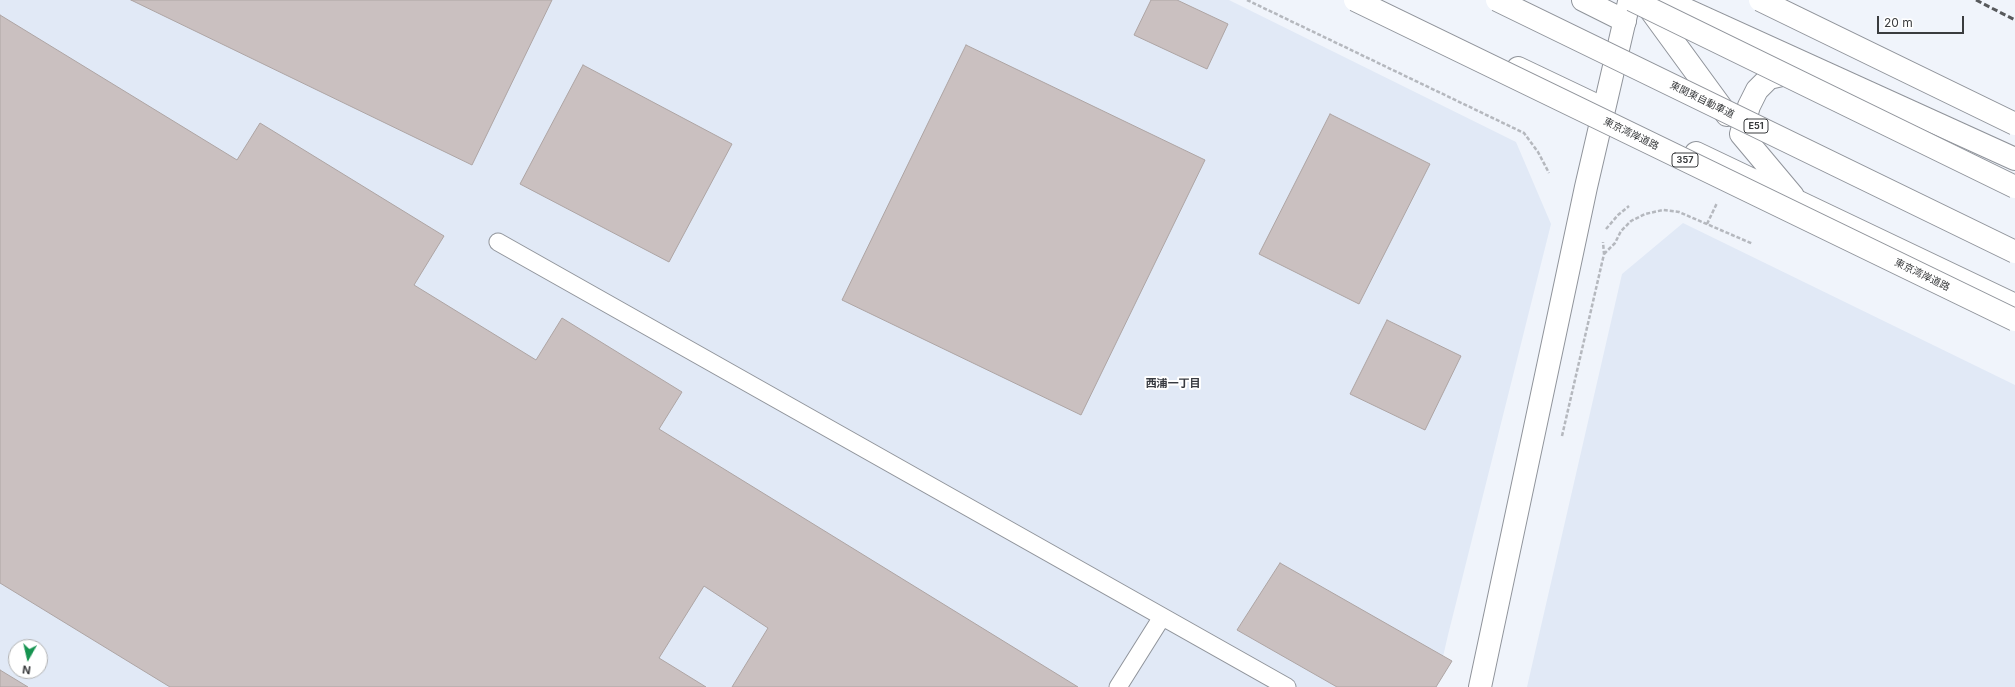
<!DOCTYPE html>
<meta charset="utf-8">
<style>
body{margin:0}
#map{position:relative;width:2015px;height:687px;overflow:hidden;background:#f0f4fb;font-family:Inter,sans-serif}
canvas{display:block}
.north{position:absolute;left:8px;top:639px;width:40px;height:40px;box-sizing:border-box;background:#fff;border:1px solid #b0b1b2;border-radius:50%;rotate:188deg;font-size:11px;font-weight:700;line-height:16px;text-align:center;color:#3a3c3e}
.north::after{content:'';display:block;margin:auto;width:14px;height:18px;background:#169350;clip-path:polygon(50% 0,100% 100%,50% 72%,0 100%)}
.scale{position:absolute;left:1877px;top:16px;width:87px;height:18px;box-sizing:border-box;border:2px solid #3a3c3e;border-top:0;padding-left:5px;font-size:12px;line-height:14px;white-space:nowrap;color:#3a3c3e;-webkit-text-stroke:3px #fff;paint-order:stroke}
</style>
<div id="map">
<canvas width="2015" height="687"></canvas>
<div class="north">N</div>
<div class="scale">20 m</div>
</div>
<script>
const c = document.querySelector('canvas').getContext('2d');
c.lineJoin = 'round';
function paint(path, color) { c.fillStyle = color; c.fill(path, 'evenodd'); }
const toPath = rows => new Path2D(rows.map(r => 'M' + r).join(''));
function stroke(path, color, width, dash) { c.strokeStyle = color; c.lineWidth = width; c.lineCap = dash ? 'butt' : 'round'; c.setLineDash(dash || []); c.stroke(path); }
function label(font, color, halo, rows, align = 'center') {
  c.font = font + ' Inter,"Noto Sans JP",sans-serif'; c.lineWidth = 4; c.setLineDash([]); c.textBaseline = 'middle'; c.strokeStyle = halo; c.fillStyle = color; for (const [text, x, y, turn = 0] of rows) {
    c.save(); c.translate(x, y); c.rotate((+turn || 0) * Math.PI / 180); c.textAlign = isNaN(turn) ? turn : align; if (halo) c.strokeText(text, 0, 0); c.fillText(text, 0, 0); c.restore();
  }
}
const built = toPath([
 [0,0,1229,0,1516,142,1551,224,1448,635,1436,687,0,687],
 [16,647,40,647,40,671,16,671],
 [1683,223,2015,385,2015,687,1527,687,1622,274]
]);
const building = toPath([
 [131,0,552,0,472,165,131,0],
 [1151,0,1177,0,1228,24,1207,69,1134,35,1151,0],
 [0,15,237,160,260,123,444,236,414,285,536,360,562,318,682,392,659,429,1078,687,732,687,768,628,704,586,659,658,706,687,170,687,0,583,0,15],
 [966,45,1205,160,1081,415,842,300,966,45],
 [583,65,732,144,669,262,520,184,583,65],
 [1330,114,1430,164,1359,304,1259,254,1330,114],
 [1387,320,1461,356,1425,430,1350,394,1387,320],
 [1280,563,1452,661,1436,687,1337,687,1237,630,1280,563],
 [0,670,28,687,0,687,0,670]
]);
const path = toPath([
 [1247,0,1524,133,1538,152,1549,173],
 [1606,229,1618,215,1629,206],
 [1604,254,1615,243,1621,231,1631,221,1645,214,1663,210,1679,212,1753,244],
 [1562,436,1604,254,1603,242]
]);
const service = toPath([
 [498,242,1287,687],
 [1118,687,1162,617]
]);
const tertiary = toPath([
 [1480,687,1586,187,1629,2]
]);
const trunk = toPath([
 [1583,0,1625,21],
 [1665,0,2015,159],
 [1646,4,1727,115],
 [1518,68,1602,108],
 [1696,153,2015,305],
 [1793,196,1741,134,1749,106,1757,90,1769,78,1786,74,1797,77]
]);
const rail = toPath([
 [1976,0,2015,20]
]);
const pathBridge = toPath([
 [1707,224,1717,203]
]);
const trunkBridge = toPath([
 [1355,0,2015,320],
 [1760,0,2015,124]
]);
const motorwayBridge = toPath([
 [1497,0,2015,252],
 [1632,0,2015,187]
]);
const shields = [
 [1756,126,24],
 [1685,160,26]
];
const shieldNames = [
 ["E51",1756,126],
 ["357",1685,160]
];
const streetNames = [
 ["東関東自動車道",1702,100,26],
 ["東京湾岸道路",1631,134,26],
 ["東京湾岸道路",1922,275,26]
];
const neighbourhoodNames = [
 ["西浦一丁目",1173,384]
];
paint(built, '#e1e9f6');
paint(building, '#cac0c0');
stroke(building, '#aea5a4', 1);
stroke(service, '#90949b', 19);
stroke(tertiary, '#90949b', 24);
stroke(trunk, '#90949b', 24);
stroke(path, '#b5b8be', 2.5, [4, 2]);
stroke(service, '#fff', 17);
stroke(tertiary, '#fff', 22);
stroke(trunk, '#fff', 22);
stroke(rail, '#57595c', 3, [6, 3]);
stroke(trunkBridge, '#90949b', 24, []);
stroke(motorwayBridge, '#90949b', 24, []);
stroke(pathBridge, '#b5b8be', 2.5, [4, 2]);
stroke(trunkBridge, '#fff', 22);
stroke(motorwayBridge, '#fff', 22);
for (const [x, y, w] of shields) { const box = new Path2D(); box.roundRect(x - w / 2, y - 7, w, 14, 3); c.fillStyle = '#fff'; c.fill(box); stroke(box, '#3a3c3e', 1); }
label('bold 9px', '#3a3c3e', null, shieldNames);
label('10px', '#3a3c3e', '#fff', streetNames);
label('bold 11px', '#373a40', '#fff', neighbourhoodNames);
</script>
